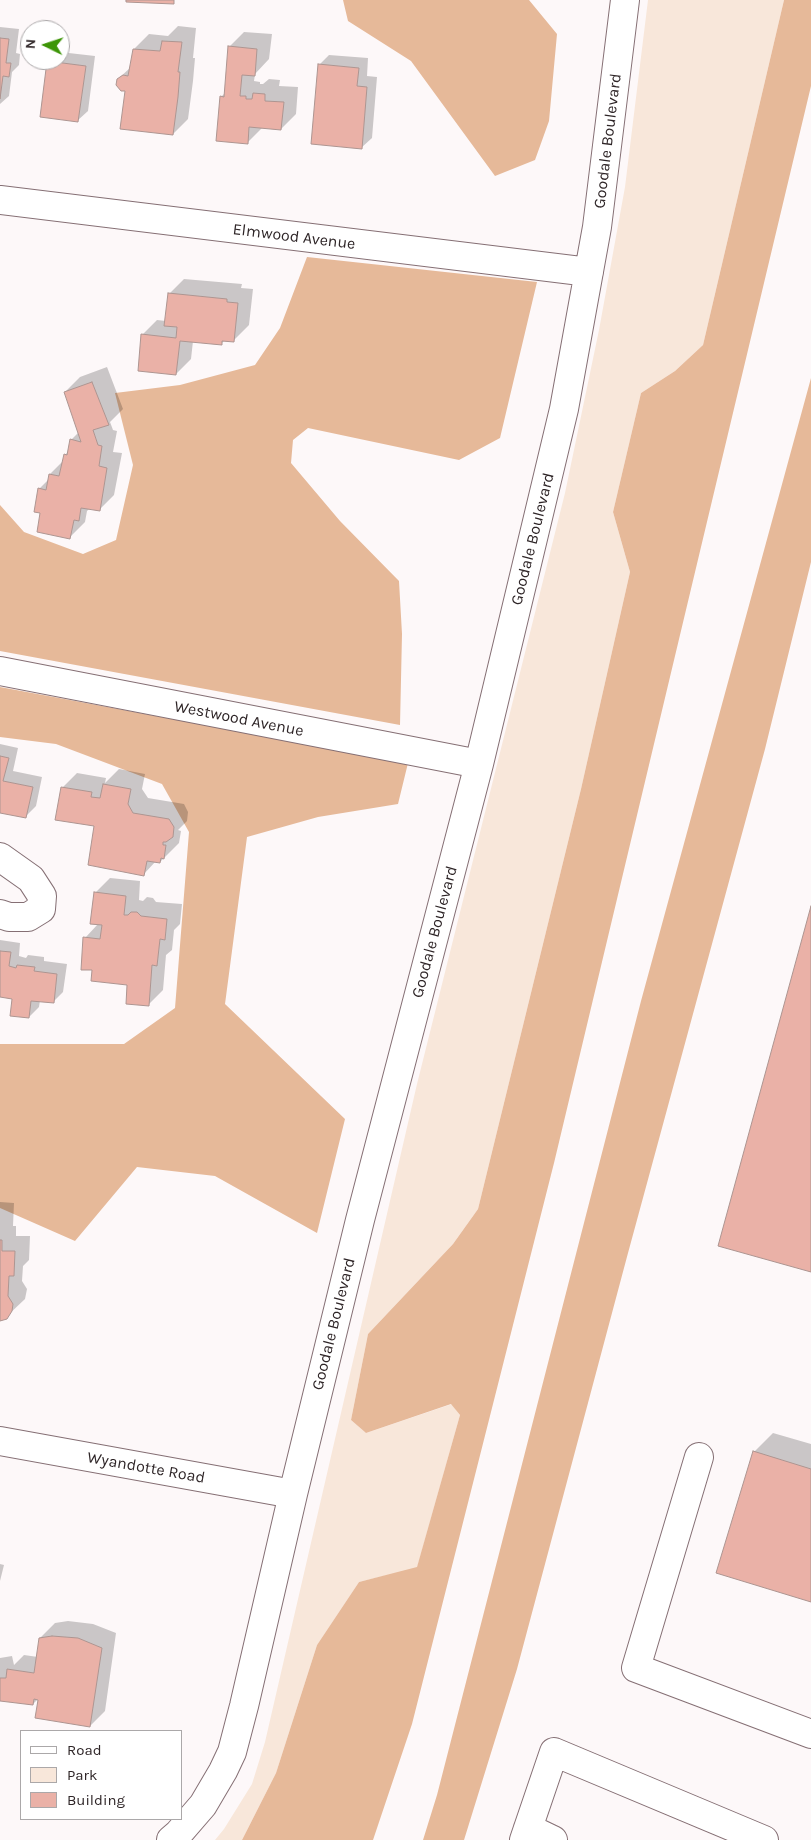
<!DOCTYPE html>
<style>
body{margin:0}
#map{position:relative;width:811px;height:1840px;overflow:hidden;background:#fdf8f9;font-family:Karla,sans-serif}
canvas{display:block}
.legend{position:absolute;left:20px;top:1730px;width:162px;height:90px;box-sizing:border-box;background:#fff;border:1px solid #aba8a9;margin:0;padding:6px 9px;list-style:none;font-size:15px;color:#2e2527}
.legend li{display:flex;align-items:center;gap:10px;height:25px}
.legend b{width:25px;border:1px solid #aba8a9}
.north{position:absolute;left:20px;top:20px;width:50px;height:50px;box-sizing:border-box;background:#fff;border:1px solid #aba8a9;border-radius:50%;rotate:274deg;font-size:14px;font-weight:700;line-height:20px;text-align:center;color:#2e2527}
.north::after{content:'';display:block;margin:auto;width:18px;height:22px;background:#3d9507;clip-path:polygon(50% 0,100% 100%,50% 72%,0 100%)}
</style>
<div id="map">
<canvas width="811" height="1840"></canvas>
<ul class="legend">
<li><b style="height:6px;background:#fff"></b>Road</li>
<li><b style="height:14px;background:#f8e7da"></b>Park</li>
<li><b style="height:14px;background:#eab1a7"></b>Building</li>
</ul>
<div class="north">N</div>
</div>
<script>
const c = document.querySelector('canvas').getContext('2d');
c.lineJoin = 'round';
function paint(path, color) { c.fillStyle = color; c.fill(path, 'evenodd'); }
const toPath = rows => new Path2D(rows.map(r => 'M' + r).join(''));
function stroke(path, color, width, dash) { c.strokeStyle = color; c.lineWidth = width; c.lineCap = dash ? 'butt' : 'round'; c.setLineDash(dash || []); c.stroke(path); }
function label(font, color, halo, rows, align = 'center') {
  c.font = font + ' Karla,sans-serif'; c.lineWidth = 5; c.setLineDash([]); c.textBaseline = 'middle'; c.strokeStyle = halo; c.fillStyle = color; for (const [text, x, y, turn = 0] of rows) {
    c.save(); c.translate(x, y); c.rotate((+turn || 0) * Math.PI / 180); c.textAlign = isNaN(turn) ? turn : align; if (halo) c.strokeText(text, 0, 0); c.fillText(text, 0, 0); c.restore();
  }
}
const green = toPath([
 [648,0,784,0,703,345,675,371,641,393,613,512,630,572,581,789,478,1209,453,1244,368,1334,351,1420,366,1433,452,1404,460,1415,417,1568,359,1582,317,1645,276,1773,242,1840,215,1840,224,1829,252,1784,265,1742,417,1084,565,493,599,330,625,187]
]);
const forest = toPath([
 [343,0,529,0,557,34,549,121,535,160,495,176,411,61,348,21],
 [784,0,811,0,811,86,554,1163,412,1724,373,1840,242,1840,276,1773,317,1645,359,1582,417,1567,460,1415,451,1404,366,1433,351,1420,368,1334,453,1244,478,1209,581,789,630,572,613,512,641,393,675,371,703,345],
 [307,257,537,282,500,438,459,460,308,428,293,440,291,463,340,521,399,581,402,634,400,725,0,651,0,505,24,532,83,554,116,540,133,465,115,393,180,385,255,365,280,328],
 [811,378,811,562,765,749,628,1253,517,1669,464,1840,423,1840,437,1795,641,1001],
 [0,687,408,763,398,804,318,817,247,837,225,1004,345,1119,317,1233,215,1176,137,1167,75,1241,0,1208,0,1044,124,1044,175,1008,189,832,162,784,56,744,0,737]
]);
const shadow = toPath([
 [178,26,196,28,193,58,195,58,193,81,188,119,173,134,126,90,118,79,131,67,134,49,149,34,168,36],
 [0,27,19,29,16,53,20,54,19,65,12,72,9,96,0,104],
 [244,32,272,34,269,59,255,74,254,81,260,82,260,84,263,84,269,79,280,80,279,86,298,87,296,114,281,129,263,127,247,143,221,97,225,93,229,47],
 [60,52,95,56,88,111,77,121,48,62,49,60,60,60],
 [329,55,368,58,367,76,377,77,372,138,361,148,319,65],
 [184,279,242,284,241,288,253,289,249,325,234,340,225,340,221,344,193,341,191,359,176,374,142,335,157,320,166,321,169,294],
 [107,367,123,409,110,422,113,430,117,431,113,452,122,453,114,495,99,510,90,508,87,511,85,522,70,537,42,512,39,489,49,479,50,474,64,460,65,455,69,451,71,440,79,432,65,392,80,377],
 [0,744,18,748,13,771,42,777,36,806,25,817,0,811],
 [119,769,145,774,142,789,148,798,184,804,188,812,187,821,178,830,181,831,179,843,160,862,156,861,143,875,62,788,77,773,106,778,105,783],
 [110,878,140,881,139,900,143,901,147,897,153,898,156,902,182,904,180,924,174,930,172,950,166,955,163,990,148,1005,129,984,93,969,85,938,98,924,95,893],
 [0,940,20,943,19,956,26,958,28,955,44,957,44,961,67,964,63,992,53,1002,40,1000,39,1007,29,1017,13,998,0,996],
 [0,1202,14,1203,13,1226,16,1226,16,1236,30,1236,29,1260,23,1266,22,1281,27,1289,25,1299,6,1317,0,1319],
 [773,1433,811,1444,811,1600,754,1452],
 [0,1564,4,1565,0,1581],
 [68,1621,93,1624,116,1633,105,1711,90,1726,40,1697,33,1704,0,1700,0,1658,12,1656,14,1665,24,1655,38,1657,40,1638,55,1623]
]);
const building = toPath([
 [126,0,174,0,174,4,126,2,126,0],
 [0,38,9,39,6,63,11,63,9,77,3,76,0,99,0,38],
 [162,41,182,42,178,72,180,72,178,97,173,135,120,129,125,91,121,91,116,85,117,79,123,75,128,76,133,49,160,51,162,41],
 [228,46,257,49,255,76,242,75,240,96,246,96,246,99,252,99,253,93,265,94,265,101,284,102,281,130,249,127,248,144,216,141,220,96,224,97,228,46],
 [47,61,86,66,78,122,40,117,47,61],
 [318,64,359,68,357,86,367,87,362,149,311,144,318,64],
 [168,293,227,299,227,302,238,303,234,342,222,341,222,345,180,341,176,375,138,371,141,334,176,338,177,327,164,326,168,293],
 [92,382,109,425,93,430,98,445,102,446,99,466,107,468,100,511,81,508,79,521,74,520,70,539,37,532,40,513,34,512,38,488,46,490,49,474,59,476,64,454,67,455,70,439,81,442,64,392,92,382],
 [0,756,9,758,3,781,33,787,26,818,0,813,0,756],
 [103,784,131,789,128,804,133,813,169,819,174,827,173,837,166,842,163,842,163,845,166,845,164,859,161,858,160,863,147,861,144,876,88,865,94,826,55,820,61,787,92,792,91,797,100,798,103,784],
 [94,892,126,896,124,915,128,915,131,912,137,912,141,916,167,919,165,940,160,939,157,966,152,965,149,1006,126,1004,127,985,91,981,92,970,81,970,83,937,100,939,102,925,90,924,94,892],
 [811,906,811,1272,718,1246,811,906],
 [0,951,11,952,9,966,16,968,17,965,35,967,34,971,57,974,54,1003,31,1001,29,1018,10,1016,12,999,0,997,0,951],
 [0,1240,2,1240,2,1251,15,1251,14,1276,9,1276,8,1296,13,1304,12,1311,7,1319,0,1321,0,1240],
 [753,1451,811,1469,811,1602,716,1573,753,1451],
 [52,1636,78,1638,102,1648,90,1727,35,1718,38,1700,34,1699,33,1705,0,1701,0,1678,6,1678,7,1669,34,1673,39,1638,52,1636]
]);
const minor = toPath([
 [0,200,589,272],
 [0,671,479,764],
 [0,857,31,879,42,896,41,909,28,917,9,917,0,914],
 [0,1441,293,1494],
 [699,1457,636,1668,811,1734],
 [528,1828,553,1840],
 [171,1840,178,1834,203,1805,223,1771,232,1752,244,1706,293,1494,360,1220,479,764,564,409,597,227,625,0],
 [524,1840,554,1752,764,1840]
]);
const streetNames = [
 ["Goodale Boulevard",608,141,-83],
 ["Elmwood Avenue",294,237,7],
 ["Goodale Boulevard",533,539,-76],
 ["Westwood Avenue",239,719,11],
 ["Goodale Boulevard",435,932,-75],
 ["Goodale Boulevard",334,1324,-76],
 ["Wyandotte Road",146,1468,10]
];
paint(green, '#f8e7da');
paint(forest, '#e6b999');
paint(shadow, '#0003');
paint(building, '#eab1a7');
stroke(building, '#ad9591', 1);
stroke(minor, '#856f74', 30);
stroke(minor, '#fff', 28);
label('16px', '#2e2527', '#fff', streetNames);
</script>
